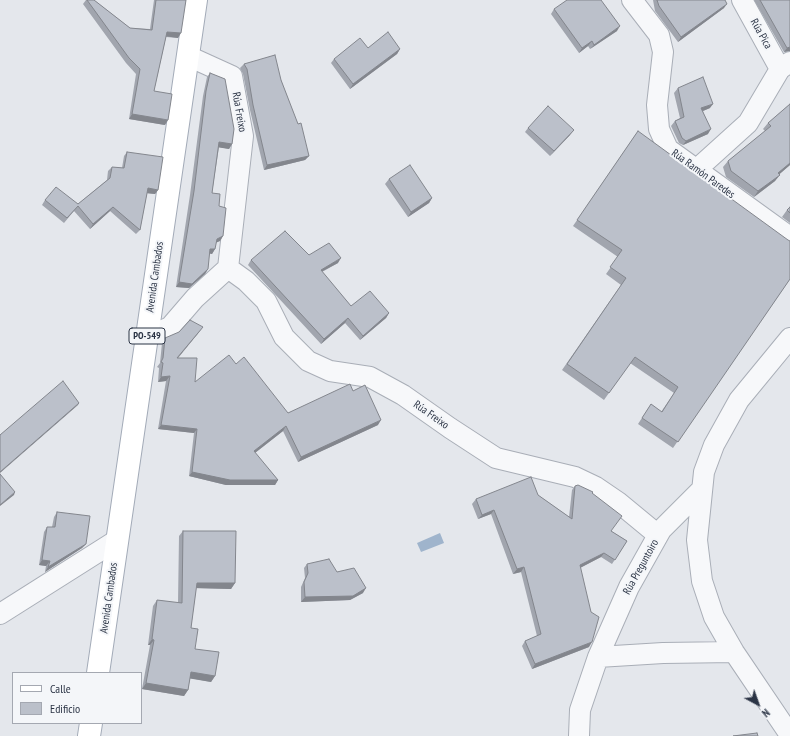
<!DOCTYPE html>
<meta charset="utf-8">
<style>
body{margin:0}
#map{position:relative;width:790px;height:736px;overflow:hidden;background:#e4e7ec;font-family:"PT Sans Narrow",sans-serif}
canvas{display:block}
.legend{position:absolute;left:12px;top:672px;width:130px;height:52px;box-sizing:border-box;background:#f4f6f9;border:1px solid #a4a8b1;margin:0;padding:5px 7px;list-style:none;font-size:12px;color:#2b3445}
.legend li{display:flex;align-items:center;gap:8px;height:20px}
.legend b{width:20px;border:1px solid #a4a8b1}
.north{position:absolute;left:738px;top:684px;width:40px;height:40px;-webkit-text-stroke:3px #f4f6f9;paint-order:stroke;rotate:139deg;font-size:11px;font-weight:700;line-height:16px;text-align:center;color:#2b3445}
.north::after{content:'';display:block;margin:auto;width:14px;height:18px;background:#2b3445;clip-path:polygon(50% 0,100% 100%,50% 72%,0 100%)}
</style>
<div id="map">
<canvas width="790" height="736"></canvas>
<ul class="legend">
<li><b style="height:5px;background:#fff"></b>Calle</li>
<li><b style="height:11px;background:#bbc0ca"></b>Edificio</li>
</ul>
<div class="north">N</div>
</div>
<script>
const c = document.querySelector('canvas').getContext('2d');
c.lineJoin = 'round';
function paint(path, color) { c.fillStyle = color; c.fill(path, 'evenodd'); }
const toPath = rows => new Path2D(rows.map(r => 'M' + r).join(''));
function stroke(path, color, width, dash) { c.strokeStyle = color; c.lineWidth = width; c.lineCap = dash ? 'butt' : 'round'; c.setLineDash(dash || []); c.stroke(path); }
function label(font, color, halo, rows, align = 'center') {
  c.font = font + ' "PT Sans Narrow",sans-serif'; c.lineWidth = 4; c.setLineDash([]); c.textBaseline = 'middle'; c.strokeStyle = halo; c.fillStyle = color; for (const [text, x, y, turn = 0] of rows) {
    c.save(); c.translate(x, y); c.rotate((+turn || 0) * Math.PI / 180); c.textAlign = isNaN(turn) ? turn : align; if (halo) c.strokeText(text, 0, 0); c.fillText(text, 0, 0); c.restore();
  }
}
const water = toPath([
 [440,533,444,543,421,552,417,543]
]);
const street = toPath([
 [632,0,659,35,663,52,657,105,659,129,668,149,790,237],
 [742,0,780,69],
 [696,170,748,123,780,69,790,62],
 [228,268,246,281,266,301,284,337,308,361,330,371,370,377,403,395,450,428,496,458,575,477,596,487,618,502,658,535],
 [147,337,170,327,195,298,228,268,243,136,232,76,188,56],
 [790,338,739,400,714,445,704,472,697,540,702,581,714,617,734,652,790,735],
 [0,614,117,540],
 [598,657,663,653,734,652],
 [579,736,580,710,598,657,629,587,661,530,702,489]
]);
const primary = toPath([
 [98,673,196,0],
 [89,736,91,723]
]);
const wall = toPath([
 [86,0,94,0,130,28,150,29,154,0,186,0,178,38,166,37,154,91,165,125,129,119,136,74,126,63,83,4],
 [653,0,725,0,724,8,678,42,655,11],
 [754,0,790,0,790,51,789,51,784,52],
 [554,9,617,31,590,49,588,46,579,53,551,14],
 [368,48,400,49,397,54,350,89,331,63,334,59],
 [244,64,281,80,309,156,305,160,264,170,250,110,243,74,240,68],
 [210,73,232,144,229,149,219,147,212,193,219,206,223,236,220,241,216,242,215,249,212,254,209,253,208,269,205,274,189,288,176,287,190,195,203,96,207,77],
 [678,88,710,108,703,111,708,134,683,145,679,143,671,126,675,121,680,118,674,93],
 [790,104,790,165,779,174,775,181,754,197,726,177,723,167,728,161,765,131,763,129,768,123],
 [528,128,570,135,550,156,525,132],
 [638,131,790,279,673,448,638,424,651,404,661,412,674,393,630,363,604,400,562,370,621,285,606,274,618,257,573,226],
 [127,152,158,190,155,194,147,193,140,230,136,234,110,211,90,229,74,211,64,223,42,205,45,200,78,204,107,180,108,171,112,167,122,168,124,156],
 [389,179,432,198,429,203,408,217,385,184],
 [790,207,790,223,782,217,787,210],
 [309,255,338,263,322,272,351,306,389,313,386,318,360,340,345,323,321,344,248,265,251,260],
 [200,331,177,358,195,382,236,364,288,413,353,391,378,425,298,462,283,431,255,453,278,480,275,485,226,485,189,476,194,433,158,429,166,381,158,382,159,368,157,367,160,363,162,343,165,338],
 [575,486,592,493,611,531,627,541,612,564,601,557,580,568,589,647,532,669,522,646,525,641,537,636,521,572,513,574,491,514,478,519,472,504,476,499,538,495,569,517,572,490],
 [57,512,86,544,82,548,45,572,46,566,39,565,44,532,47,527,52,527,54,517],
 [183,531,235,583,231,589,196,588,191,628,195,649,215,676,211,682,190,678,188,690,184,696,142,689,150,645,148,645,153,606,157,600,178,603,179,536],
 [307,564,337,572,363,593,350,600,301,602,301,587,305,578,304,568]
]);
const shadedWall = toPath([
 [727,4,724,8,678,42,681,37],
 [620,26,617,31,590,49,594,45],
 [167,32,181,33,178,38,164,36],
 [592,41,588,46,579,53,582,48],
 [790,47,790,51,789,51,784,52,787,48],
 [400,49,397,54,350,89,353,84],
 [713,104,710,108,698,113,701,108],
 [132,114,168,120,165,125,129,119],
 [711,129,708,134,683,145,686,141],
 [574,130,570,135,550,156,554,151],
 [219,142,232,144,229,149,216,147],
 [309,156,305,160,264,170,267,165],
 [790,163,790,165,774,179,778,173],
 [780,175,775,181,754,197,758,191],
 [148,188,158,190,155,194,145,193],
 [432,198,429,203,408,217,411,212],
 [113,207,110,211,90,229,93,224],
 [223,236,220,241,213,244,217,239],
 [210,249,215,249,212,254,207,253],
 [341,258,338,263,317,274,321,270],
 [208,269,205,274,189,288,176,287,179,282],
 [389,313,386,318,360,340,363,336],
 [348,318,345,323,321,344,324,339],
 [203,327,200,331,174,363,177,358],
 [170,376,166,381,158,382,161,377],
 [79,403,78,405,0,473,0,472],
 [381,420,378,425,298,462,301,457],
 [161,425,197,429,194,433,158,429],
 [286,426,283,431,251,456,254,451],
 [192,472,278,480,275,485,226,485,189,476],
 [15,492,14,495,0,506,0,505],
 [494,510,491,514,478,519,482,515],
 [86,544,82,548,45,572,48,567],
 [604,553,601,557,576,570,580,565],
 [42,560,50,561,46,566,39,565],
 [524,567,521,572,513,574,517,569],
 [197,583,235,583,231,589,193,588],
 [366,588,363,593,350,600,301,602,305,597],
 [152,639,154,640,150,645,148,645],
 [592,642,589,647,532,669,535,664],
 [191,672,215,676,211,682,187,678],
 [146,683,188,690,184,696,142,689]
]);
const building = toPath([
 [87,0,94,0,130,28,152,30,156,0,186,0,181,33,167,32,154,91,172,94,168,120,132,114,140,69,129,58,87,0],
 [567,0,601,0,620,26,594,45,592,41,582,48,554,9,567,0],
 [657,0,725,0,727,4,681,37,659,6,657,0],
 [760,0,790,0,790,47,787,48,760,0],
 [388,32,400,49,353,84,334,59,360,38,368,48,388,32],
 [275,55,281,80,298,124,301,123,309,156,267,165,253,105,247,69,244,64,275,55],
 [210,73,225,79,234,129,232,144,219,142,212,193,220,194,219,206,226,208,223,236,217,239,215,249,210,249,208,269,192,284,179,282,194,191,206,91,210,73],
 [703,77,713,104,701,108,711,129,686,141,682,138,675,121,684,117,678,88,703,77],
 [790,104,790,163,778,173,780,175,758,191,731,171,728,161,771,126,768,123,790,104],
 [548,106,574,130,554,151,528,128,548,106],
 [638,131,788,240,790,241,790,279,678,442,642,418,651,404,662,412,678,387,635,357,609,393,567,364,626,278,610,267,622,250,577,220,638,131],
 [127,152,163,157,158,190,148,188,140,230,113,207,93,224,78,206,67,218,45,200,56,187,78,204,110,178,112,167,124,168,127,152],
 [410,165,432,198,411,212,389,179,410,165],
 [790,207,790,213,787,210,790,207],
 [285,231,309,255,329,243,341,258,321,270,351,306,370,291,389,313,363,336,348,318,324,339,251,260,285,231],
 [190,320,203,327,177,358,197,358,195,382,229,355,236,364,244,357,288,413,350,384,353,391,365,385,381,420,301,457,286,426,254,451,278,480,230,480,192,472,197,429,161,425,170,376,161,377,163,363,161,362,163,358,165,338,179,332,190,320],
 [63,381,79,403,0,472,0,435,63,381],
 [0,474,15,492,0,505,0,474],
 [531,477,538,495,572,519,575,486,578,485,593,492,592,493,622,516,611,531,627,541,615,560,604,553,580,565,591,612,599,617,592,642,535,664,525,641,541,634,524,567,517,569,494,510,482,515,476,499,531,477],
 [57,512,90,516,86,544,48,567,50,561,42,560,47,527,55,527,57,512],
 [183,531,236,531,235,583,197,583,191,628,198,629,195,649,219,652,215,676,191,672,188,690,146,683,154,640,152,639,157,600,182,603,183,531],
 [329,559,337,572,354,568,366,588,353,596,305,597,304,582,308,573,307,564,329,559],
 [757,733,758,736,733,736,757,733]
]);
const shields = [
 [147,336,36]
];
const shieldNames = [
 ["PO-549",147,336]
];
const streetNames = [
 ["Rúa Pica",761,34,61],
 ["Rúa Freixo",239,112,80],
 ["Rúa Ramón Paredes",703,174,36],
 ["Avenida Cambados",155,277,-82],
 ["Rúa Freixo",431,415,35],
 ["Rúa Preguntoiro",641,567,-61],
 ["Avenida Cambados",109,598,-82]
];
paint(water, '#9fb4cc');
stroke(street, '#a9aeb7', 22);
stroke(primary, '#a3abb8', 24);
stroke(street, '#f7f8fa', 20);
stroke(primary, '#fff', 22);
paint(wall, '#a1a5ae');
paint(shadedWall, '#83868d');
paint(building, '#bbc0ca');
stroke(building, '#83868d', 1);
for (const [x, y, w] of shields) { const box = new Path2D(); box.roundRect(x - w / 2, y - 8, w, 16, 3); c.fillStyle = '#f4f6f9'; c.fill(box); stroke(box, '#2b3445', 1); }
label('bold 10px', '#2b3445', null, shieldNames);
label('11px', '#2b3445', '#f4f6f9', streetNames);
</script>
